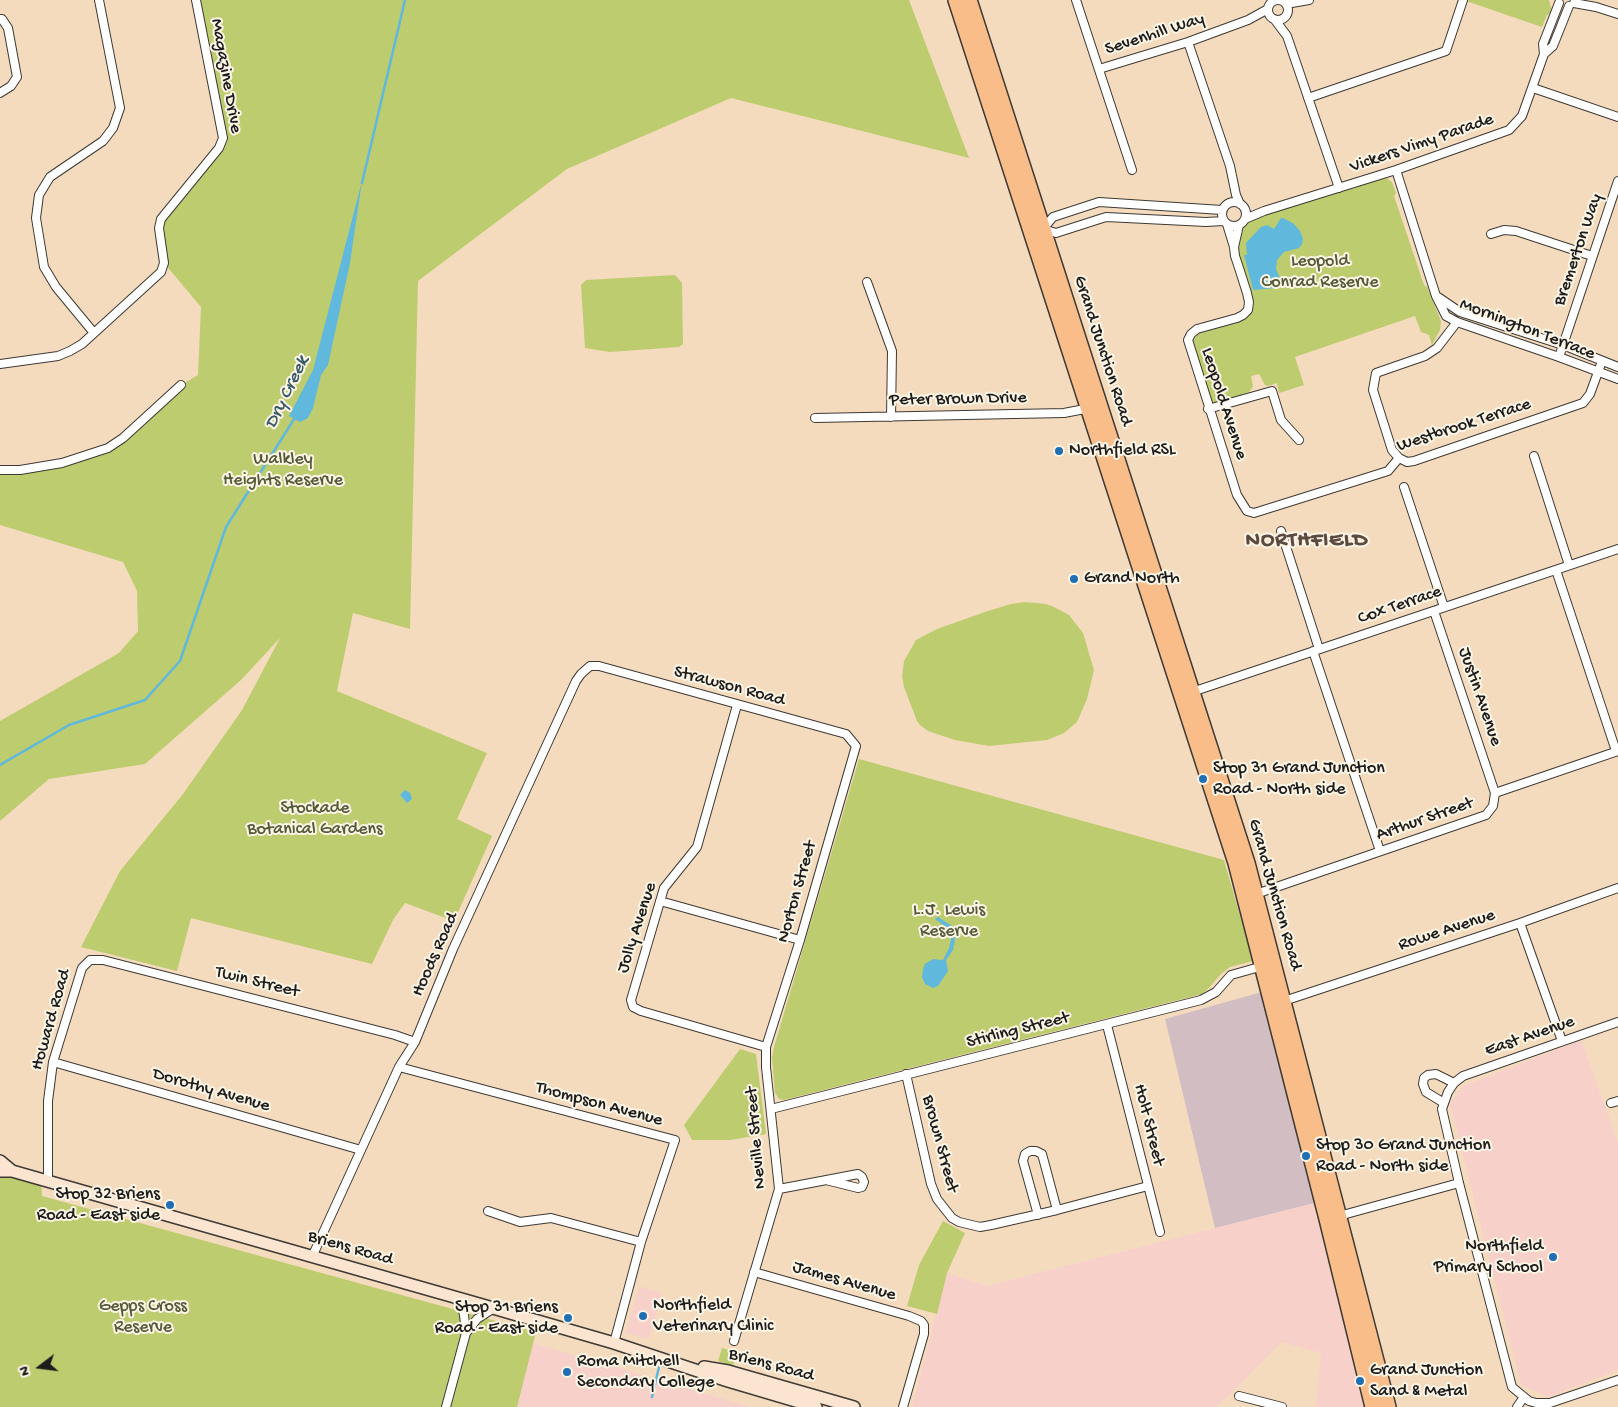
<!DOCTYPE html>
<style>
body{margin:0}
#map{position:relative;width:1618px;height:1407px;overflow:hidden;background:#f5dbbe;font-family:"Gochi Hand",sans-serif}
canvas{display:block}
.north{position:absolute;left:15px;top:1342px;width:50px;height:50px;-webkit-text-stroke:4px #fcf5e5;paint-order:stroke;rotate:255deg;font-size:14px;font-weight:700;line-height:20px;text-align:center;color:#1c1c1c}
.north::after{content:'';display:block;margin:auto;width:18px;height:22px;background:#1c1c1c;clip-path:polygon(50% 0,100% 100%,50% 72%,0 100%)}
</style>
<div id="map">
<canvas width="1618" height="1407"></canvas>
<div class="north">N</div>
</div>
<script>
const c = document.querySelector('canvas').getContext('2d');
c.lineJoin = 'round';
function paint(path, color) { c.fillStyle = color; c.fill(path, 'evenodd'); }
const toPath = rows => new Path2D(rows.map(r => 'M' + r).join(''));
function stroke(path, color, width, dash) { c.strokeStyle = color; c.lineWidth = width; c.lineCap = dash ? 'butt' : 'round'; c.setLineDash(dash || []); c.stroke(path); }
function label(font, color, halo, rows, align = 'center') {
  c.font = font + ' "Gochi Hand",sans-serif'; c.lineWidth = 4; c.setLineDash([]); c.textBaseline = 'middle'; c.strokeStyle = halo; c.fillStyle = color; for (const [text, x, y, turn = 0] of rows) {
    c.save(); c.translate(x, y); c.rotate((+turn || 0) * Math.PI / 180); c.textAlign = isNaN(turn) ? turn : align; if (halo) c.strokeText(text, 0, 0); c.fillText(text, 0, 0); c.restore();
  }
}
const built = toPath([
 [1581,1040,1618,1143,1618,1370,1548,1397,1521,1385,1450,1104,1463,1086],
 [1314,1203,1366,1407,1316,1407,1321,1353,1281,1342,1238,1386,1216,1407,912,1407,947,1273,987,1286],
 [639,1286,662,1293,649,1339,626,1333],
 [509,1336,751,1407,499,1407]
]);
const industrial = toPath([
 [1262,992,1314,1203,1215,1228,1165,1019]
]);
const green = toPath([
 [197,0,909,0,969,158,731,98,567,169,418,281,410,629,353,613,337,691,487,753,457,819,492,836,454,921,405,903,393,920,372,964,191,918,177,971,81,947,120,871,183,794,242,710,280,638,241,680,145,764,49,779,0,821,0,721,119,653,138,631,137,591,123,562,0,525,0,469,52,465,123,438,181,385,198,375,201,307,164,263,159,223,222,142],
 [1466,0,1549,0,1552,11,1551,13,1547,15,1542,27,1466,1],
 [1385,177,1392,182,1396,193,1394,196,1424,285,1427,287,1441,321,1440,330,1432,345,1429,335,1421,332,1415,316,1295,357,1304,385,1279,393,1277,383,1268,386,1265,385,1259,374,1251,376,1253,387,1249,392,1219,403,1212,402,1208,399,1191,343,1199,333,1243,318,1249,313,1236,253,1239,227,1250,219],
 [675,275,682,283,683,344,679,347,610,352,585,348,581,285,586,280],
 [1025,602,1046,604,1054,607,1069,615,1083,633,1094,670,1087,699,1077,722,1064,733,1047,740,989,746,955,740,928,731,920,725,917,721,904,687,902,676,904,661,916,640,937,629,985,612,1011,604],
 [859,759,1224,860,1253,961,1230,967,1221,974,1209,988,1202,994,784,1100,779,1099,775,1093,772,1058,774,1047],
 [740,1049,756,1054,766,1134,730,1140,692,1140,684,1125],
 [0,1171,41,1177,42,1196,536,1332,517,1407,0,1407],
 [943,1221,965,1233,947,1273,937,1314,907,1306,919,1265],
 [722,1348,737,1352,733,1366,718,1361]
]);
const water = toPath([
 [362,181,350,263,328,365,321,375,313,408,308,418,300,422,289,416,313,370],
 [1281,218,1283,218,1294,224,1300,231,1303,239,1302,244,1299,248,1284,252,1277,260,1276,269,1281,281,1278,286,1276,288,1253,290,1244,255,1247,255,1246,243,1261,227,1267,225,1274,229],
 [405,790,410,793,412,799,407,803,400,795],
 [938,917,952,926,956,934,953,950,946,960,948,971,938,986,933,988,925,984,922,977,923,969,925,964,933,959,943,960,949,948,952,935,949,929,935,919]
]);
const stream = toPath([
 [362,183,405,0],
 [0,765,69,725,145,700,180,661,226,527,296,416],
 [652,1397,659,1367]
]);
const street = toPath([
 [1076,0,1132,170],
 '1268 10a10 10 0 1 1 20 0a10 10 0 1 1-20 0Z',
 [1574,3,1596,7,1618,14],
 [1286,4,1309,0],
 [0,19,2,19,8,28,17,77,11,86,0,93],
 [1275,20,1287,36,1339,188],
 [1188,42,1230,166,1236,195,1240,204],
 [1544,54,1553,46,1569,6],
 [1099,69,1188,42,1248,20,1268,9],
 [1533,88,1618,117],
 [1308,98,1446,51,1463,0],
 [1396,170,1436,296,1446,316,1457,322,1559,357,1618,379],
 '1222 214a12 12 0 1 1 24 0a12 12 0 1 1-24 0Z',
 [1222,210,1099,202,1053,217,1043,229,1056,233,1106,217,1206,222,1223,221],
 [1245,219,1264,211,1396,170,1509,130,1522,116,1544,54,1543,44,1559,3],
 [1227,224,1234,247,1235,256,1239,268,1247,293,1249,302,1248,310,1243,315,1237,318,1197,329,1191,334,1188,340,1237,495,1247,511,1254,513,1388,471,1399,458,1407,462,1414,461,1583,403,1590,394,1602,361],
 [1491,234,1504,230,1516,231,1592,256],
 [1234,247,1239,225],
 [867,282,892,351,891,417],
 [1438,297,1460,312,1563,345,1618,367],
 [94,333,56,287,44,267,36,218,39,195,50,177,103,141,113,128,120,108,99,0],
 [1559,357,1618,181],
 [0,364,58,356,70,351,82,344,161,272,164,263,159,228,161,219,219,148,223,138,196,0],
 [1208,409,1272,391,1281,420,1299,440],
 [815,418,1064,413,1090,408],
 [1534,456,1569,565],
 [1399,458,1392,450,1373,390,1376,373,1425,356,1437,348,1457,322],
 [0,470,20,470,62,463,108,448,123,438,181,385],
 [1404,487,1444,607],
 [1281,531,1319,649],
 [1556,570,1616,751],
 [1434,611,1495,793],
 [1313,651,1380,851],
 [1192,692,1618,549],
 [737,705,697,847,664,888,631,1000,633,1007,641,1011,766,1047],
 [1256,894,1486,815,1493,806,1495,793,1618,751],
 [660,901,800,940],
 [1520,923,1562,1041],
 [1284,1001,1520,923,1618,888],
 [1618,1022,1463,1076,1454,1083,1448,1092,1442,1109,1459,1183,1512,1387,1529,1401,1536,1403,1550,1403,1618,1380],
 [1107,1025,1160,1232],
 [53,1062,361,1150],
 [399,1067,675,1140,641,1242,614,1343],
 [906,1074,931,1184,937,1199,952,1218,959,1222,980,1227,991,1225,1057,1210,1148,1186],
 [1444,1103,1426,1092,1423,1084,1424,1078,1428,1075,1436,1074,1454,1083],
 [1611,1103,1618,1101],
 [771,1109,1201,1000,1216,992,1231,975,1263,966],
 [48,1182,48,1101,53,1062,82,968,90,960,103,960,395,1035,415,1042],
 [779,1189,858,1174,862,1177,864,1182,862,1187,858,1188,826,1180],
 [488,1211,520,1222,551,1218,641,1242],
 [1038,1215,1023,1161,1025,1154,1030,1151,1036,1151,1042,1154,1057,1210],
 [1339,1216,1459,1183],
 [312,1257,399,1067,415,1042,453,949,576,681,581,674,590,666,599,666,846,734,856,746,800,940,766,1047,766,1067,779,1189,734,1341],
 [754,1272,909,1316,921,1321,924,1325,924,1334,903,1407],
 [460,1298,464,1315,466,1333],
 [1239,1396,1282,1407],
 [446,1407,466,1333,477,1319,494,1308],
 [1517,1407,1524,1397]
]);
const secondary = toPath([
 [0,1161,12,1171],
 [0,1171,12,1171,479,1304,614,1343,728,1381,816,1407],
 [704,1367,728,1371,854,1407]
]);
const highway = toPath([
 [956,0,1236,863,1327,1219,1373,1407],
 [969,0,1247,863,1388,1407]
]);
const markers = [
 [1059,451,5,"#1f6fb2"],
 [1074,579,5,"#1f6fb2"],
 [1203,779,5,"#1f6fb2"],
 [1306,1156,5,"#1f6fb2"],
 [170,1205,5,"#1f6fb2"],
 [1553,1257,5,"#1f6fb2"],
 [643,1316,5,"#1f6fb2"],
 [568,1318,5,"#1f6fb2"],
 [567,1372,5,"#1f6fb2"],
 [1360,1381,5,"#1f6fb2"]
];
const streetNames = [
 ["Sevenhill Way",1155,35,-18],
 ["Magazine Drive",225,76,80],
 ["Vickers Vimy Parade",1422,144,-19],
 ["Bremerton Way",1579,250,-71],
 ["Mornington Terrace",1527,330,21],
 ["Grand Junction Road",1102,351,72],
 ["Peter Brown Drive",958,400,-1],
 ["Leopold Avenue",1223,404,72],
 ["Westbrook Terrace",1464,426,-18],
 ["Cox Terrace",1400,606,-19],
 ["Strawson Road",729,687,15],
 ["Justin Avenue",1479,697,71],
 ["Arthur Street",1425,820,-19],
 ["Norton Street",798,892,-74],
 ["Grand Junction Road",1274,895,74],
 ["Jolly Avenue",638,928,-72],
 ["Rowe Avenue",1447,931,-18],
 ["Hoods Road",436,955,-66],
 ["Twin Street",257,983,14],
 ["Howard Road",52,1020,-74],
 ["Stirling Street",1018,1031,-14],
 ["East Avenue",1530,1037,-19],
 ["Dorothy Avenue",211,1091,16],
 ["Thompson Avenue",599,1105,15],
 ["Holt Street",1148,1125,76],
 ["Neville Street",757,1138,-95],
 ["Brown Street",939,1144,75],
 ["Briens Road",350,1249,16],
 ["James Avenue",844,1282,16],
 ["Briens Road",771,1366,15]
];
const parkNames = [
 ["Leopold",1320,262],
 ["Conrad Reserve",1320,283],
 ["Walkley",283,460],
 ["Heights Reserve",283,481],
 ["Stockade",315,809],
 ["Botanical Gardens",315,830],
 ["L.J. Lewis",949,911],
 ["Reserve",949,932],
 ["Gepps Cross",143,1307],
 ["Reserve",143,1328]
];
const poiNames = [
 ["Northfield RSL",1069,451],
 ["Grand North",1084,579],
 ["Stop 31 Grand Junction",1213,769],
 ["Road - North side",1213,790],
 ["Stop 30 Grand Junction",1316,1146],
 ["Road - North side",1316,1167],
 ["Stop 32 Briens",160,1195,"right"],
 ["Road - East side",160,1216,"right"],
 ["Northfield",1543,1247,"right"],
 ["Primary School",1543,1268,"right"],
 ["Northfield",653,1306],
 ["Veterinary Clinic",653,1327],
 ["Stop 31 Briens",558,1308,"right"],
 ["Road - East side",558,1329,"right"],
 ["Roma Mitchell",577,1362],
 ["Secondary College",577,1383],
 ["Grand Junction",1370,1371],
 ["Sand & Metal",1370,1392]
];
const waterNames = [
 ["Dry Creek",288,393,-64]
];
const districtNames = [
 ["NORTHFIELD",1307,542]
];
paint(built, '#f7d0ca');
paint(industrial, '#d2bec2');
paint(green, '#bdcc6e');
paint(water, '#60b8dd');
stroke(stream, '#60b8dd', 2.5);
stroke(street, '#3d3934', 10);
stroke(secondary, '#3d3934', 14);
stroke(highway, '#3d3934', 18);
stroke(street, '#fff', 8);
stroke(secondary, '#fce5d0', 11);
stroke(highway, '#f8bd89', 15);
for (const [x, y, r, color] of markers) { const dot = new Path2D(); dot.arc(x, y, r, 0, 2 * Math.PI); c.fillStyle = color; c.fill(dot); stroke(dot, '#fcf5e5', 2); }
label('18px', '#1c1c1c', '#fcf5e5', streetNames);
label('18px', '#545a39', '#fcf5e5', parkNames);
label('18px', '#1c1c1c', '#fcf5e5', poiNames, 'left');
label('italic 19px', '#375a69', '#fcf5e5', waterNames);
c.letterSpacing = '1px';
label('bold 22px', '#5c4940', '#fcf5e5', districtNames);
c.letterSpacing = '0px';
</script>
